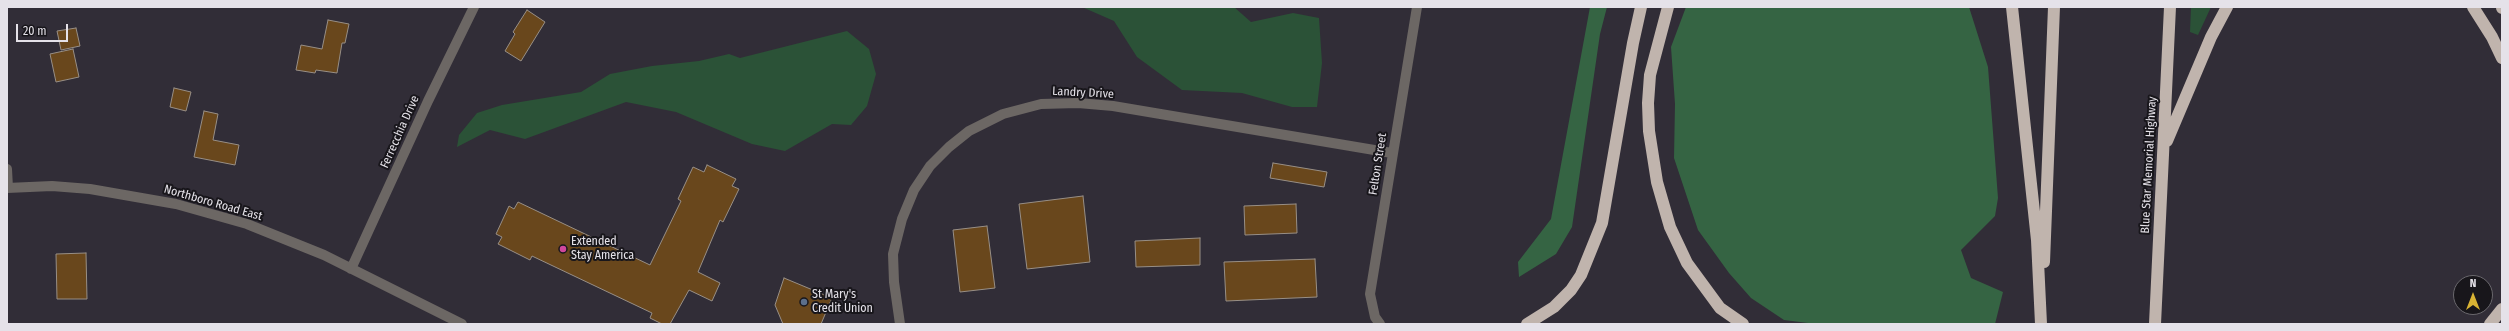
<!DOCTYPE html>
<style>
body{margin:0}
#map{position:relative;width:2509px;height:331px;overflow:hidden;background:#312d37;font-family:"Fira Sans Condensed",sans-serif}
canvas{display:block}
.frame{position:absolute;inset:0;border:8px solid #e5e2e9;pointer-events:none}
.north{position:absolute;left:2453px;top:275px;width:40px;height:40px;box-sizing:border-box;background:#18161b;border:1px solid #6a686d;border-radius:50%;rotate:0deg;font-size:11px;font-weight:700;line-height:16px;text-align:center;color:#e5e2e9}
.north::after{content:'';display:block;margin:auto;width:14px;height:18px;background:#d9b334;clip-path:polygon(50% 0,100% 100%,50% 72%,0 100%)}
.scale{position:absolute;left:16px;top:24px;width:52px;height:18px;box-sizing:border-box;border:2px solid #e5e2e9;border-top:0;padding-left:5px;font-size:12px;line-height:14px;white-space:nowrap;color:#e5e2e9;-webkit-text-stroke:3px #18161b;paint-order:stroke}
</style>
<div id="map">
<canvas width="2509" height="331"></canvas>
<div class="frame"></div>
<div class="north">N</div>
<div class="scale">20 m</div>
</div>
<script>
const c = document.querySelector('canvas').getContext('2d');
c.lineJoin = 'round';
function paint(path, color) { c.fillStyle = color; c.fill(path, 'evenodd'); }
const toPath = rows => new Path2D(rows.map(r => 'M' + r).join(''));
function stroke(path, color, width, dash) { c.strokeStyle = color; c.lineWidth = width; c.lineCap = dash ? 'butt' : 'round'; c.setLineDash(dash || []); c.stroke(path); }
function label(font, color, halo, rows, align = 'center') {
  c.font = font + ' "Fira Sans Condensed",sans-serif'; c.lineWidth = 4; c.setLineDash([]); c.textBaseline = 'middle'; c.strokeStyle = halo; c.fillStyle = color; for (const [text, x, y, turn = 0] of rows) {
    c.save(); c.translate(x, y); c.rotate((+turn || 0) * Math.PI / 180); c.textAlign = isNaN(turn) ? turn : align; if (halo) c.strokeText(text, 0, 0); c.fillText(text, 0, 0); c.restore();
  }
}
const green = toPath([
 [1082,7,1234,7,1251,22,1293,13,1319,18,1322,63,1317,107,1292,107,1242,93,1182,90,1137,57,1114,21],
 [2191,7,2211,7,2198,35,2190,32],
 [847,31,869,49,876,74,867,106,851,125,832,124,785,151,752,144,676,112,626,102,525,139,490,130,457,147,459,135,477,113,502,105,581,92,610,74,652,66,699,61,729,54,740,58]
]);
const forest = toPath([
 [1590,7,1607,7,1600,34,1572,227,1556,254,1519,277,1518,262,1551,219],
 [1686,7,1969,7,1988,67,1998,198,1995,216,1961,250,1971,278,2003,292,1995,324,1816,324,1784,320,1751,298,1729,273,1698,230,1674,158,1675,104,1671,47]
]);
const building = toPath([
 [527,10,545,22,521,61,505,51,515,34,513,32,527,10],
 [328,20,349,24,345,43,342,43,337,73,316,70,315,73,296,70,301,45,322,49,328,20],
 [76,28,80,46,61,50,57,31,76,28],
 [73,49,79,77,56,82,50,54,73,49],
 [174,88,191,92,186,111,170,107,174,88],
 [204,111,218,114,213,140,239,145,235,165,194,157,204,111],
 [1273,163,1327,172,1324,187,1270,178,1273,163],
 [707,165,736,179,732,186,739,189,723,222,720,220,698,272,720,283,712,301,689,290,670,324,662,324,650,318,652,313,532,256,530,260,498,244,502,237,496,234,509,206,514,209,518,202,650,265,681,201,678,199,693,167,704,172,707,165],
 [1083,196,1090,262,1027,269,1019,204,1083,196],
 [1296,204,1297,233,1245,235,1244,206,1296,204],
 [987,226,995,288,960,292,953,230,987,226],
 [1200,238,1200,265,1136,267,1135,241,1200,238],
 [86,253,87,299,57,299,56,254,86,253],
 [1315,259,1317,297,1226,301,1224,262,1315,259],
 [784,278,832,298,821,324,783,324,775,305,784,278]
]);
const minor = toPath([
 [7,169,8,188],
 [7,188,52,186,90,189,176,204,247,224,324,255,462,324],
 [351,269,428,101,474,7],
 [900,324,894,282,893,254,902,219,914,190,930,166,949,147,969,131,1003,114,1041,104,1078,103,1113,106,1392,153],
 [1380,324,1375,317,1370,294,1417,7]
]);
const highway = toPath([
 [1668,7,1650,75,1648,103,1649,131,1657,182,1670,227,1687,263,1720,308,1743,324],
 [2012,7,2037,240,2041,324],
 [2473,7,2492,37,2502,58],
 [2502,7,2502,8],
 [2167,141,2211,37,2227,7],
 [2044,262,2054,7],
 [1527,324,1554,307,1571,290,1581,275,1602,223,1633,43,1641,7],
 [2155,324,2170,7],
 [2490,324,2502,309]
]);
const markers = [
 [563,249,4,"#d1479c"],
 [804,302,4,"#5c6f8a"]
];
const streetNames = [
 ["Landry Drive",1083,93,3],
 ["Ferrecchia Drive",400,132,-66],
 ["Felton Street",1378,164,-81],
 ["Blue Star Memorial Highway",2149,165,-87],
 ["Northboro Road East",213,203,16]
];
const poiNames = [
 ["Extended",571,242],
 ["Stay America",571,256],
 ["St Mary's",812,295],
 ["Credit Union",812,309]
];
paint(green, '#2b5237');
paint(forest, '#356443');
paint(building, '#69471c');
stroke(building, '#988f86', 1);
stroke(minor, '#6c6764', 10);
stroke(highway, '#c0b4ad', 12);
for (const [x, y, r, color] of markers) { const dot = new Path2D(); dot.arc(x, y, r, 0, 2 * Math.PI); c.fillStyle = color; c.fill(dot); stroke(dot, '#18161b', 1.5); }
label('12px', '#e5e2e9', '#18161b', streetNames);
label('12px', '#e5e2e9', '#18161b', poiNames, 'left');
</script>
